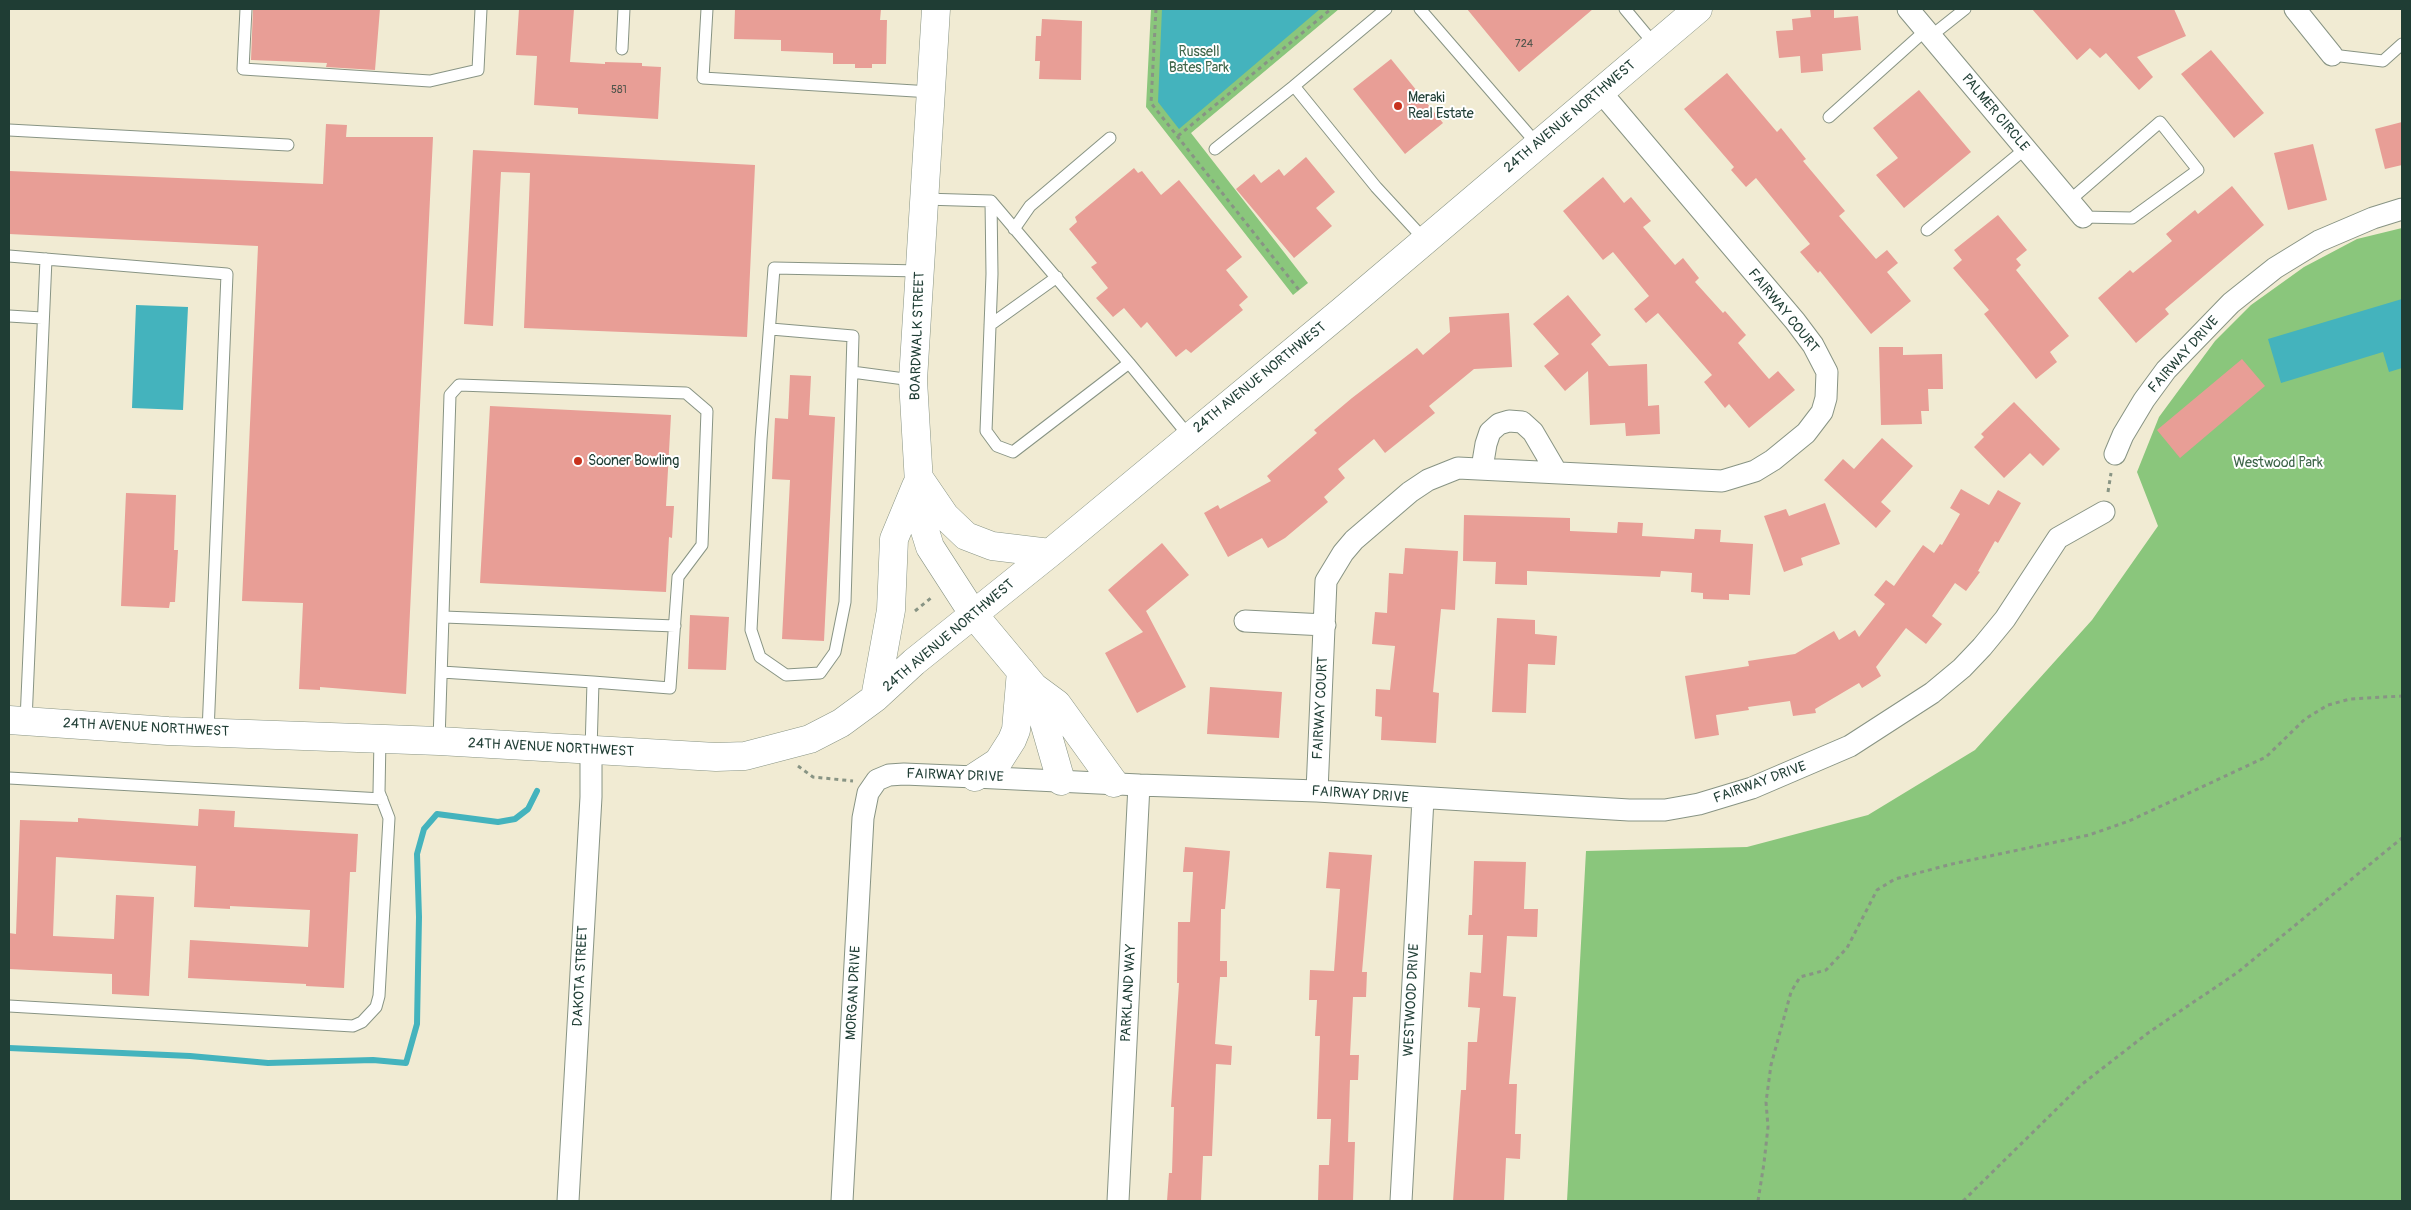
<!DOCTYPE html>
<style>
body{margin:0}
#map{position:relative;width:2411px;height:1210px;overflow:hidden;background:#f1ebd3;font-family:Pangolin,sans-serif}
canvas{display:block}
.frame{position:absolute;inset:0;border:10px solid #1f3d34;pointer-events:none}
</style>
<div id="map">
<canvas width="2411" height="1210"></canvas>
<div class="frame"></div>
</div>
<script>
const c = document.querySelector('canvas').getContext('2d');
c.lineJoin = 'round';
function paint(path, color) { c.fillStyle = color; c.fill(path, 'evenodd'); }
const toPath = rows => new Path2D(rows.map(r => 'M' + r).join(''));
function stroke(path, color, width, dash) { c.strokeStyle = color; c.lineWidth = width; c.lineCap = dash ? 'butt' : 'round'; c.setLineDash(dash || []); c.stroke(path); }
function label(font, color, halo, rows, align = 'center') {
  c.font = font + ' Pangolin,sans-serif'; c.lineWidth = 4; c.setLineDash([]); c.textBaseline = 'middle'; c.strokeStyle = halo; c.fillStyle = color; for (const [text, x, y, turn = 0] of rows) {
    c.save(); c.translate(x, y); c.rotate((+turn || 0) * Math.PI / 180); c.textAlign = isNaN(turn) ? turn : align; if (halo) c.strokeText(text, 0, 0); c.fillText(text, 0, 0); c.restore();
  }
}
const green = toPath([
 [1151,9,1339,9,1191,133,1308,283,1293,295,1146,107],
 [2402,228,2402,1201,1567,1201,1586,851,1747,847,1868,815,1975,750,2092,620,2158,526,2137,472,2159,417,2215,341,2251,305,2304,267,2357,239]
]);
const water = toPath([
 [1162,9,1320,9,1179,129,1158,102],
 [2402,299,2402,368,2389,372,2383,352,2281,383,2268,339],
 [136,305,188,307,183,410,132,408]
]);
const stream = toPath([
 [9,1048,190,1056,268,1063,373,1060,406,1063,417,1024,419,917,417,854,424,829,437,814,498,822,515,819,528,809,537,791]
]);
const building = toPath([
 [253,9,380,9,375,70,326,67,327,63,251,60],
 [519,9,574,9,570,62,605,64,605,62,642,63,642,66,661,67,658,119,578,114,578,108,534,105,537,56,516,55],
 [735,9,881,9,880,20,887,20,886,64,872,64,872,68,855,68,855,64,833,64,833,53,781,51,781,40,734,39],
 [1467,9,1593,9,1519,72],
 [1810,9,1834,9,1834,18,1858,16,1861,50,1822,54,1823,71,1801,73,1800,56,1779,58,1776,31,1793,30,1792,19,1811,17],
 [2032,9,2174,9,2186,36,2137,57,2153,77,2139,90,2106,53,2100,58,2090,48,2077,60],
 [1042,19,1082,21,1081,80,1039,79,1040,61,1035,61,1036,36,1041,36],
 [2211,50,2264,113,2234,138,2181,74],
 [1391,59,1443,123,1405,154,1353,89],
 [1727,73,1777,132,1781,128,1806,159,1803,161,1845,211,1839,216,1876,259,1887,250,1898,263,1887,272,1911,301,1871,334,1820,271,1818,273,1800,252,1810,244,1756,178,1746,187,1731,170,1734,167,1684,109],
 [1919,90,1971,152,1904,208,1876,175,1898,158,1873,128],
 [2402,122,2402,165,2385,169,2375,129],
 [326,124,347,125,346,137,433,137,406,694,320,687,320,690,299,689,303,603,242,601,258,246,9,234,9,171,323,184],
 [2313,144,2327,200,2288,210,2274,153],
 [473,150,755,165,747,337,524,328,530,173,501,172,493,326,464,324],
 [1306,157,1335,192,1316,208,1332,226,1294,258,1236,189,1254,174,1261,183,1279,169,1284,176],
 [1134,168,1138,173,1142,171,1161,195,1179,180,1242,257,1226,270,1248,297,1239,305,1243,310,1191,353,1186,349,1176,357,1147,322,1141,328,1124,308,1113,317,1096,298,1108,288,1091,267,1097,263,1069,229,1077,222,1075,217],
 [1603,177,1624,203,1631,197,1651,221,1643,227,1675,265,1683,258,1699,278,1695,282,1723,313,1725,311,1746,335,1738,343,1769,379,1778,371,1795,390,1749,428,1729,404,1725,408,1704,382,1712,375,1658,313,1646,323,1634,309,1649,296,1613,252,1603,260,1563,211],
 [2232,186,2264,225,2165,309,2169,314,2136,343,2098,298,2130,270,2133,273,2172,241,2166,234,2195,210,2198,214],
 [1998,215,2027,250,2016,259,2021,265,2016,270,2069,336,2050,352,2057,362,2036,379,1984,314,1989,310,1953,268,1962,260,1954,250],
 [1568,295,1601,335,1591,344,1609,366,1647,364,1648,406,1659,405,1660,434,1626,436,1625,423,1590,425,1588,371,1565,391,1544,366,1559,354,1533,324],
 [1509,313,1512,367,1474,369,1429,406,1435,413,1385,453,1374,439,1338,469,1345,478,1324,497,1328,502,1285,538,1268,548,1262,538,1228,557,1204,513,1218,505,1220,509,1271,481,1267,476,1317,433,1314,430,1352,398,1417,348,1423,355,1450,332,1449,317],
 [1879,347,1903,347,1903,355,1942,354,1943,389,1928,389,1929,411,1921,411,1922,424,1881,425],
 [2242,359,2265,386,2180,458,2157,430],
 [790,375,811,376,809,415,835,417,824,641,782,639,790,480,772,479,775,418,788,419],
 [2014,402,2060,449,2043,466,2030,453,2004,478,1974,447,1984,437,1981,434],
 [490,406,671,415,666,506,674,506,672,538,669,537,666,592,480,583],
 [1882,438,1913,466,1881,502,1891,511,1876,528,1824,480,1843,459,1854,469],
 [1961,489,1989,505,1998,490,2021,503,1998,543,1995,541,1978,571,1980,572,1966,591,1955,583,1932,616,1942,624,1926,644,1906,628,1876,667,1881,676,1862,688,1859,683,1815,709,1816,713,1793,716,1790,701,1748,707,1749,710,1716,715,1719,735,1695,739,1685,676,1749,666,1748,661,1795,654,1834,631,1839,640,1855,630,1859,637,1885,604,1874,595,1886,580,1894,586,1923,545,1934,553,1940,544,1942,545,1960,514,1950,508],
 [126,493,176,495,174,550,178,550,175,602,170,602,169,608,121,606],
 [1825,503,1840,544,1801,558,1803,565,1784,572,1764,516,1786,509,1789,516],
 [1464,515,1570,518,1570,531,1617,533,1618,522,1643,523,1642,536,1694,539,1695,529,1721,530,1720,542,1753,544,1750,595,1729,594,1729,600,1703,599,1703,593,1691,592,1692,573,1661,571,1660,577,1527,571,1527,585,1495,584,1496,562,1463,561],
 [1162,543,1189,575,1146,611,1186,687,1137,713,1105,653,1143,632,1108,590],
 [1405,548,1458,551,1455,610,1441,609,1433,692,1439,693,1436,743,1381,740,1382,717,1375,716,1376,689,1390,690,1395,646,1372,644,1375,612,1387,613,1389,573,1403,574],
 [690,615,729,617,726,670,688,669],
 [1497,618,1535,620,1535,634,1557,636,1555,665,1528,664,1526,713,1492,712],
 [1210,687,1282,692,1279,738,1207,734],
 [199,809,235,811,234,827,358,834,356,872,350,872,344,988,306,986,306,984,188,978,190,940,308,947,310,910,230,906,230,909,194,907,196,866,56,857,53,936,114,939,116,895,154,897,149,996,112,994,112,974,9,969,9,933,16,934,20,820,78,822,78,818,198,826],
 [1185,847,1230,851,1225,909,1221,909,1220,961,1227,961,1227,977,1220,977,1215,1044,1232,1046,1231,1065,1216,1064,1212,1156,1203,1156,1201,1201,1167,1201,1169,1173,1172,1173,1174,1107,1171,1107,1179,983,1177,983,1178,922,1190,922,1193,872,1183,872],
 [1329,852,1372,855,1362,972,1367,972,1366,997,1353,997,1350,1055,1359,1055,1358,1080,1350,1080,1348,1142,1355,1142,1353,1201,1318,1201,1319,1165,1329,1165,1331,1119,1317,1119,1320,1036,1315,1036,1317,1000,1309,1000,1310,970,1334,971,1340,889,1326,888],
 [1474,861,1526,862,1524,909,1538,909,1537,937,1507,936,1503,996,1516,997,1509,1084,1517,1084,1515,1134,1521,1134,1520,1159,1506,1158,1504,1201,1453,1201,1461,1090,1466,1090,1468,1042,1477,1042,1480,1008,1468,1007,1470,972,1481,973,1483,935,1468,935,1469,915,1472,915]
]);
const path = toPath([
 [1156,9,1151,103,1299,290],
 [1178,136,1331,9],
 [2108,492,2111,473],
 [915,611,931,598],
 [798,766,813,777,853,781],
 [1758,1201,1764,1163,1768,1127,1766,1102,1771,1065,1791,992,1800,977,1826,970,1847,948,1877,890,1895,879,1952,864,2089,835,2129,821,2266,757,2305,719,2328,705,2350,699,2402,696],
 [1963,1201,2081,1085,2148,1033,2238,972,2402,838]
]);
const lane = toPath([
 [246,9,243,69,430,81,478,70,481,9],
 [707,9,703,78,931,92],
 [1420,9,1537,144],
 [1625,9,1655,45],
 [1931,36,1965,9],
 [622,49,624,9],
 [2332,55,2383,61,2402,44],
 [1294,86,1386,9],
 [1829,117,1926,30],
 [9,130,288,145],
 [1215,149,1294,86,1376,187,1424,239],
 [924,199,991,201,992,274,986,431,997,446,1013,452,1129,363,1189,436],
 [991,201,1129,363],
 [2069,201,2160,122,2198,170,2132,218,2083,217],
 [1014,229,1030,206,1110,138],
 [1927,230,2025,149],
 [9,256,227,274,208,732],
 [9,316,42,318],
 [990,325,1057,277],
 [771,329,853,336,845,602,835,652,820,673,786,675,760,657,751,630,761,439,774,268,920,271],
 [852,372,912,380],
 [444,617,675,626],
 [442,672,593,682],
 [26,721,46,259],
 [439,741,450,395,459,385,686,393,707,411,702,545,678,577,670,688,593,682,591,750],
 [9,778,382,799],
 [9,1006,353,1026,362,1022,376,1007,379,996,389,818,379,792,380,739]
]);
const street = toPath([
 [1908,9,2083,217],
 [2295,9,2332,55],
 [2115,454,2123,435,2144,400,2166,370,2231,303,2275,268,2319,241,2373,218,2402,209],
 [1482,468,1486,444,1490,432,1499,424,1509,421,1522,422,1533,432,1557,473],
 [1245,621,1325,625],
 [1317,791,1326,581,1343,553,1354,540,1410,492,1428,480,1458,468,1722,481,1755,471,1773,460,1806,433,1822,412,1826,398,1827,372,1813,345,1795,321,1600,91],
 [568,1201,591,797,591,750],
 [842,1201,863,818,868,793,877,780,889,775,904,774,975,777,1139,785,1317,791,1629,810,1665,810,1699,804,1752,788,1850,746,1932,693,1962,668,1982,647,2005,619,2058,538,2104,512],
 [1118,1201,1139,785],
 [1401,1201,1423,799]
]);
const secondary = toPath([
 [936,9,913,380,921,518,930,547,974,615,1034,687,1057,704,1114,783],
 [919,478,945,516,966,536,992,546,1050,553],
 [1034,687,1061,781],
 [875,698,891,610,894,539,916,486],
 [9,720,168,731,439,741,716,757,745,756,810,739,841,723,875,698,914,662,1050,553,1342,311,1698,9],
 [975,777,998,762,1012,740,1016,730,1021,671]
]);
const markers = [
 [1398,106,5,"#c8321e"],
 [578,461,5,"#c8321e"]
];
const numberNames = [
 ["724",1524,44],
 ["581",619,90]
];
const parkNames = [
 ["Russell",1199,52],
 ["Bates Park",1199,68],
 ["Westwood Park",2278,463]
];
const poiNames = [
 ["Meraki",1408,98],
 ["Real Estate",1408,114],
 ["Sooner Bowling",588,461]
];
const streetNames = [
 ["PALMER CIRCLE",1995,113,50],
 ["24TH AVENUE NORTHWEST",1570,117,-40],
 ["FAIRWAY COURT",1783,311,51],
 ["BOARDWALK STREET",918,336,-88],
 ["FAIRWAY DRIVE",2184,355,-48],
 ["24TH AVENUE NORTHWEST",1260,378,-39],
 ["24TH AVENUE NORTHWEST",949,636,-40],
 ["FAIRWAY COURT",1321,708,-87],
 ["24TH AVENUE NORTHWEST",146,728,3],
 ["24TH AVENUE NORTHWEST",551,748,3],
 ["FAIRWAY DRIVE",955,776,2],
 ["FAIRWAY DRIVE",1760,783,-20],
 ["FAIRWAY DRIVE",1360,795,4],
 ["DAKOTA STREET",581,976,-87],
 ["MORGAN DRIVE",854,993,-87],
 ["PARKLAND WAY",1129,993,-87],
 ["WESTWOOD DRIVE",1412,1000,-87]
];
paint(green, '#8ac67c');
paint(water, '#44b3bd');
stroke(stream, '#44b3bd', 6);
paint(building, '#e89e96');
stroke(lane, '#889484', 13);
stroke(street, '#889484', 23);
stroke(secondary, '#889484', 29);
stroke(path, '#889484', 3, [4, 4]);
stroke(lane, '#fff', 11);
stroke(street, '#fff', 21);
stroke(secondary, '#fff', 28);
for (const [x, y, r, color] of markers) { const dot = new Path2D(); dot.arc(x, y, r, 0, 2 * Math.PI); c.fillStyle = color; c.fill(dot); stroke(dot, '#fff', 2); }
label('11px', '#51554c', null, numberNames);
label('14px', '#3f664a', '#fff', parkNames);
label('14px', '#1f3d34', '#fff', poiNames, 'left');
label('14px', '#1f3d34', '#fff', streetNames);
</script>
